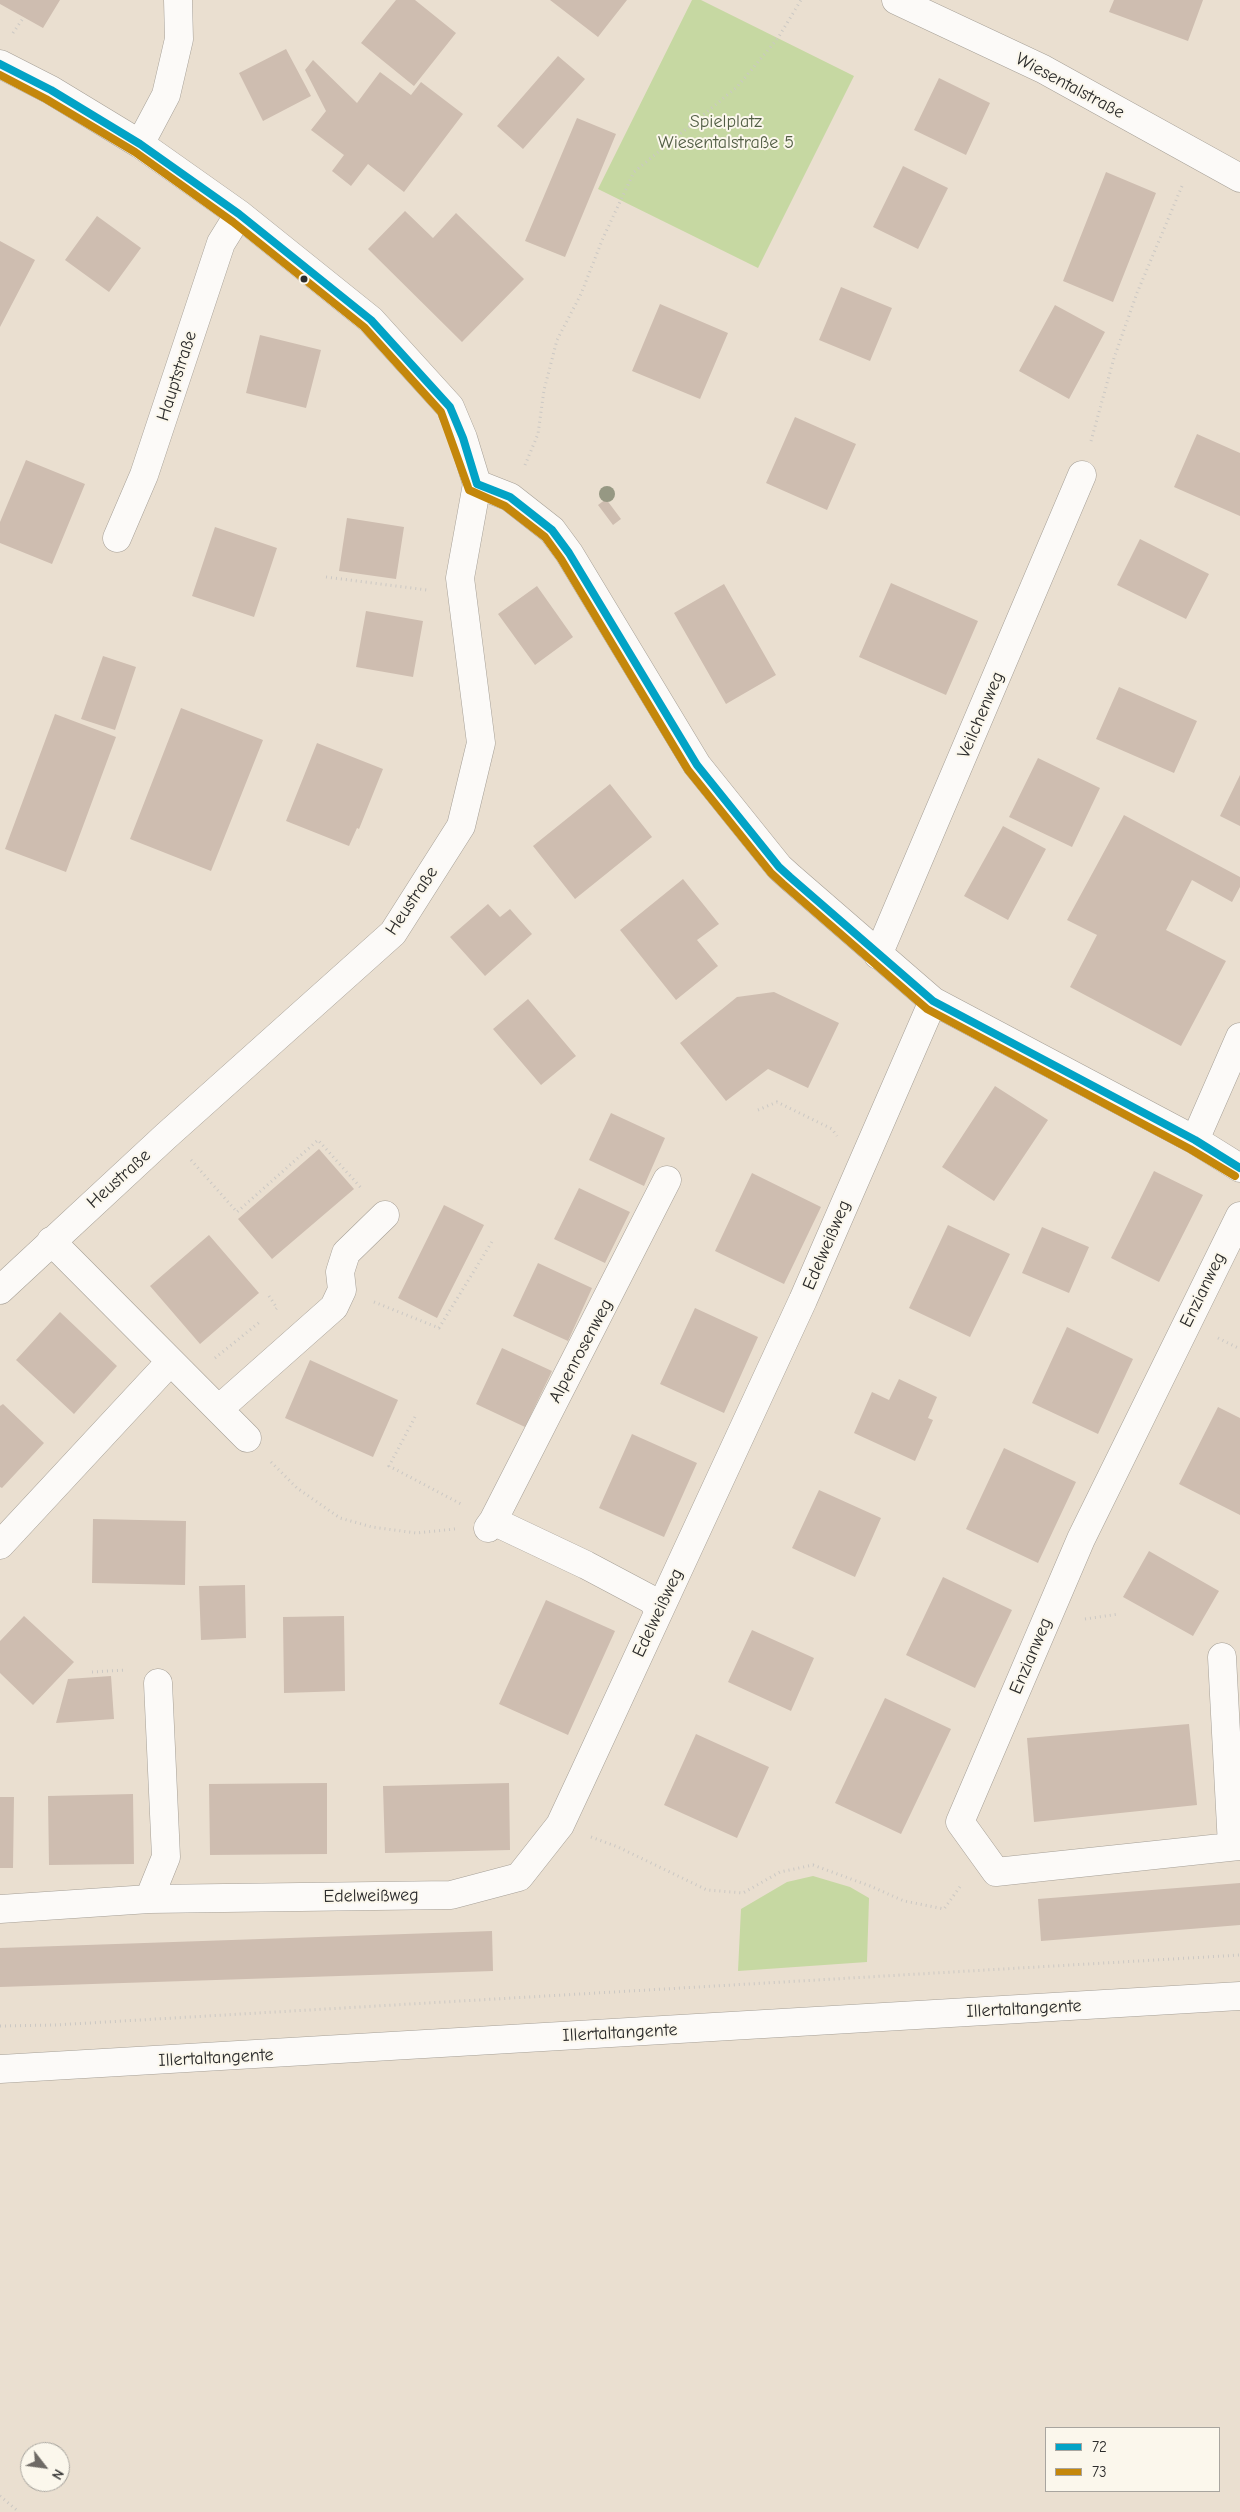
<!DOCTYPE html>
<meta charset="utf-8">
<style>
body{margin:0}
#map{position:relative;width:1240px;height:2512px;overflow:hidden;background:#eadfd0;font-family:"Comic Neue",sans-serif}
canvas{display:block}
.legend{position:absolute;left:1045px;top:2427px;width:175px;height:65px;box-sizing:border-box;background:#fbf7ec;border:1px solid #a8a59f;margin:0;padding:6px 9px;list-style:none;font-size:15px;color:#2b2b2b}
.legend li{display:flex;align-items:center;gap:10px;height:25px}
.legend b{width:25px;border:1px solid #a8a59f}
.north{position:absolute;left:20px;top:2442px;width:50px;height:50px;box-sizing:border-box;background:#fbf7ec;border:1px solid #a8a59f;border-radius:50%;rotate:120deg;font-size:14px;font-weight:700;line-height:20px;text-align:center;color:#2b2b2b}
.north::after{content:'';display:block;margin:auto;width:18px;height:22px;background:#6e6a65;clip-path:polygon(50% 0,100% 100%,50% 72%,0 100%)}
</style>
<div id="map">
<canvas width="1240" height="2512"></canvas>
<ul class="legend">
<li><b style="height:6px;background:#02a3c6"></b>72</li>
<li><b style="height:6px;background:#c4870b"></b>73</li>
</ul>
<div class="north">N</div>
</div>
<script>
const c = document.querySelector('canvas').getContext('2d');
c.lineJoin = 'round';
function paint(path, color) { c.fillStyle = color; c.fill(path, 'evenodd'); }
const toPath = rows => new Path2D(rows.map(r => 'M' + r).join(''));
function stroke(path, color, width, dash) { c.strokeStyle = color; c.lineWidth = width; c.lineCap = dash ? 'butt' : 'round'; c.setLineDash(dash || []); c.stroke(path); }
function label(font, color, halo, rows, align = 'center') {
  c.font = font + ' "Comic Neue",sans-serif'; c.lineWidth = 4; c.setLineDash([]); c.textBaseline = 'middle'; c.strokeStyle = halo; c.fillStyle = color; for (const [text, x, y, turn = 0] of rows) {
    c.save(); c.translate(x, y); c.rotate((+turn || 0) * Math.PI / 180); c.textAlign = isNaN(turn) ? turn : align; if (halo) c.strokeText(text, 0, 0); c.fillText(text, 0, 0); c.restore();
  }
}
const green = toPath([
 [692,0,701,0,854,76,758,268,598,189],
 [813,1876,850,1887,869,1898,867,1962,738,1971,741,1909,787,1882]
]);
const building = toPath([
 [0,0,60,0,43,28,0,4],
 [396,0,415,0,456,33,414,86,361,43],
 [550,0,627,0,598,37],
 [1114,0,1203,0,1188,41,1109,12],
 [286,49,311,96,263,121,239,73],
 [558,56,585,79,523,149,497,126],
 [313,60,357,103,380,72,411,95,421,82,463,114,404,192,368,164,351,186,332,171,344,155,311,130,326,111,305,70],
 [939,78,990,103,966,155,914,130],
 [577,118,616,134,565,257,525,241],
 [903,166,948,188,918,249,873,227],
 [1106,172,1156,193,1113,302,1063,281],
 [405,211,433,238,456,213,524,279,462,342,368,249],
 [97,216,141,248,109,292,65,260],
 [0,241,35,260,0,327],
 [841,287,892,308,870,361,819,340],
 [660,304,728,333,700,399,632,371],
 [1055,305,1105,332,1069,399,1019,371],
 [260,335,321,350,306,408,246,393],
 [795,417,856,444,827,510,766,483],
 [1197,434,1240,453,1240,516,1174,487],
 [26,460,85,484,52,564,0,543,0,522],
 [606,499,621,519,613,525,598,505],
 [347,518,404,527,396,579,339,571],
 [215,527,277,548,254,617,192,596],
 [1140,539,1209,574,1186,619,1117,585],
 [891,583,978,621,946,695,859,657],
 [724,584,776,675,726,704,674,613],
 [537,586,573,637,535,665,498,614],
 [366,611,423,621,413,677,356,667],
 [103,656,136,667,115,730,81,719],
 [1119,687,1197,721,1174,773,1096,739],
 [181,708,263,740,211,871,130,839],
 [55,714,116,737,66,872,5,849],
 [317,743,383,769,359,829,357,828,349,846,286,821],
 [1038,758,1100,788,1072,847,1009,817],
 [1240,775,1240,826,1220,816],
 [610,784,652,837,575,899,533,846],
 [1124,815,1240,877,1240,887,1232,902,1192,880,1166,930,1226,961,1181,1046,1070,987,1097,935,1067,920],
 [1003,826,1046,849,1008,920,964,896],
 [683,879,719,924,697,940,718,966,676,1000,620,930],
 [488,904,500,917,510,909,532,934,485,976,450,937],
 [774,992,839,1023,808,1088,768,1069,726,1101,680,1043,737,997],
 [528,999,576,1056,541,1085,493,1029],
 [995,1086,1048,1120,994,1201,942,1167],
 [611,1113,665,1138,644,1186,589,1160],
 [319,1149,354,1189,272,1259,238,1219],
 [1154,1171,1203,1195,1159,1282,1111,1258],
 [752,1173,821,1207,784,1284,715,1251],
 [579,1188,630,1212,605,1263,554,1239],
 [444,1205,484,1225,437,1318,398,1298],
 [948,1225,1010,1254,970,1337,909,1308],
 [1042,1227,1089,1247,1069,1293,1022,1273],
 [209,1235,259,1293,200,1344,150,1286],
 [538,1263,592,1288,568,1341,513,1316],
 [695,1308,758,1337,724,1413,660,1384],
 [60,1312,117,1366,74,1414,16,1360],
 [1067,1327,1133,1359,1098,1434,1032,1403],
 [502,1348,552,1371,525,1427,476,1404],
 [310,1360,398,1400,373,1457,285,1418],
 [899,1379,937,1397,928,1418,933,1420,915,1461,854,1433,872,1392,889,1400],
 [3,1404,44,1443,2,1488,0,1487,0,1406],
 [1218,1407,1240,1418,1240,1515,1179,1484],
 [632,1434,697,1463,664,1537,599,1508],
 [1004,1448,1076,1482,1038,1563,966,1529],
 [819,1490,881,1518,855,1577,792,1548],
 [93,1519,186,1521,185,1585,92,1583],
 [1149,1551,1219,1591,1193,1636,1123,1597],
 [943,1577,1012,1610,975,1688,906,1655],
 [245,1585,246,1638,201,1640,199,1586],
 [546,1600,615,1631,568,1735,499,1704],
 [24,1616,74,1662,33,1705,0,1673,0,1641],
 [344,1616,345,1691,284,1693,283,1617],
 [752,1630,814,1658,791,1711,728,1682],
 [111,1676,114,1719,56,1723,68,1679],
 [885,1698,951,1729,901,1834,835,1803],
 [1189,1724,1197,1805,1034,1822,1027,1738],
 [696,1734,769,1767,737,1838,664,1805],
 [327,1783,327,1854,210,1855,209,1784],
 [509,1783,510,1850,385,1853,383,1786],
 [133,1794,134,1864,49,1865,48,1796],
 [0,1797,14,1797,13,1868,0,1868],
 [1240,1883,1240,1925,1041,1941,1038,1899],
 [492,1931,493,1971,0,1987,0,1948]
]);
const path = toPath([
 [13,33,24,17],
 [1091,441,1114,358,1137,293,1182,186],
 [525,465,538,434,544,390,557,340,581,294,603,238,634,172,737,87,778,38,801,0],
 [326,577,427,590],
 [758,1110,777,1102,832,1129,837,1136],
 [191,1160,237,1212,318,1140,362,1189],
 [269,1296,277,1308,276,1309],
 [374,1302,439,1328,493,1240],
 [1218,1338,1240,1349],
 [215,1358,261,1321],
 [415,1417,389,1466,461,1504],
 [271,1462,297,1488,340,1518,372,1527,416,1533,455,1529],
 [1085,1619,1119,1614],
 [92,1672,126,1670],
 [591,1837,618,1847,707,1890,743,1893,780,1872,813,1865,870,1886,904,1901,944,1909,962,1884],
 [0,2026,55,2025,1240,1955],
 [0,2496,19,2512]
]);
const minor = toPath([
 [896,0,1043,69,1240,178],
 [0,64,51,90,140,144,239,214,371,320,450,407,463,438,477,484,460,578,481,743,461,826,393,933,166,1136,0,1290],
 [140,144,166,95,179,39,178,0],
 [477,484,510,497,552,530,569,553,697,765,779,867,790,877,933,1001,1195,1140,1240,1168],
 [117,538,144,475,221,243,239,214],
 [878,955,1082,475],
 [1195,1140,1240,1037],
 [1240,1216,1081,1539,960,1822,996,1872,1240,1846],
 [51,1241,247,1438],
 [220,1408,334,1307,342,1290,340,1272,346,1253,385,1215],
 [493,1521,667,1180],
 [488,1528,493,1521,586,1565,652,1600,659,1611],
 [0,1545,170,1362],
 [1222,1657,1232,1846],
 [149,1899,166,1857,158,1683],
 [0,1909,149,1899,451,1895,519,1877,560,1825,581,1780,803,1300,933,1001],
 [0,2069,1240,1996]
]);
const bus1 = toPath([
 [0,64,51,90,140,144,239,214,371,320,450,407,463,438,477,484,510,497,552,530,569,553,697,765,779,867,790,877,933,1001,1195,1140,1240,1168]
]);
const bus2 = toPath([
 [0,75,46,99,135,152,233,222,364,327,441,412,469,490,505,506,545,537,561,559,688,770,771,873,783,884,927,1009,1190,1149,1235,1176]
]);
const trees = [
 [607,494]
];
const markers = [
 [304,279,4.5,"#2b2b2b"]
];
const streetNames = [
 ["Wiesentalstraße",1070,86,28],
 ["Hauptstraße",177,376,-72],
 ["Veilchenweg",981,715,-67],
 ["Heustraße",412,901,-56],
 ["Heustraße",119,1179,-42],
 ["Edelweißweg",827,1245,-67],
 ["Enzianweg",1203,1290,-64],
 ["Alpenrosenweg",581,1351,-62],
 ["Edelweißweg",658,1613,-65],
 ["Enzianweg",1031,1656,-67],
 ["Edelweißweg",371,1896,-1],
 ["Illertaltangente",1024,2009,-3],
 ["Illertaltangente",620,2033,-3],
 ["Illertaltangente",216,2058,-3]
];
const parkNames = [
 ["Spielplatz",726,122],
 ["Wiesentalstraße 5",726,143]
];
paint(green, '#c6d8a2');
paint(building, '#cebdb0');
stroke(minor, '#a59f96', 29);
stroke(path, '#cbc8c4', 3, [1, 4]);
stroke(minor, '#fcfaf8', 28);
stroke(bus1, '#02a3c6', 8);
stroke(bus2, '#c4870b', 8);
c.fillStyle = '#969883';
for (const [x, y] of trees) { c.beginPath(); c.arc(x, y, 8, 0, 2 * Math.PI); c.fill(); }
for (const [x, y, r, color] of markers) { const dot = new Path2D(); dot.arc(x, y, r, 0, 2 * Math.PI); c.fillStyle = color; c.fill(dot); stroke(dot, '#fbf7ec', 2); }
label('18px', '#2b2b2b', '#fbf7ec', streetNames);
label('18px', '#515d44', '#fbf7ec', parkNames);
</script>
